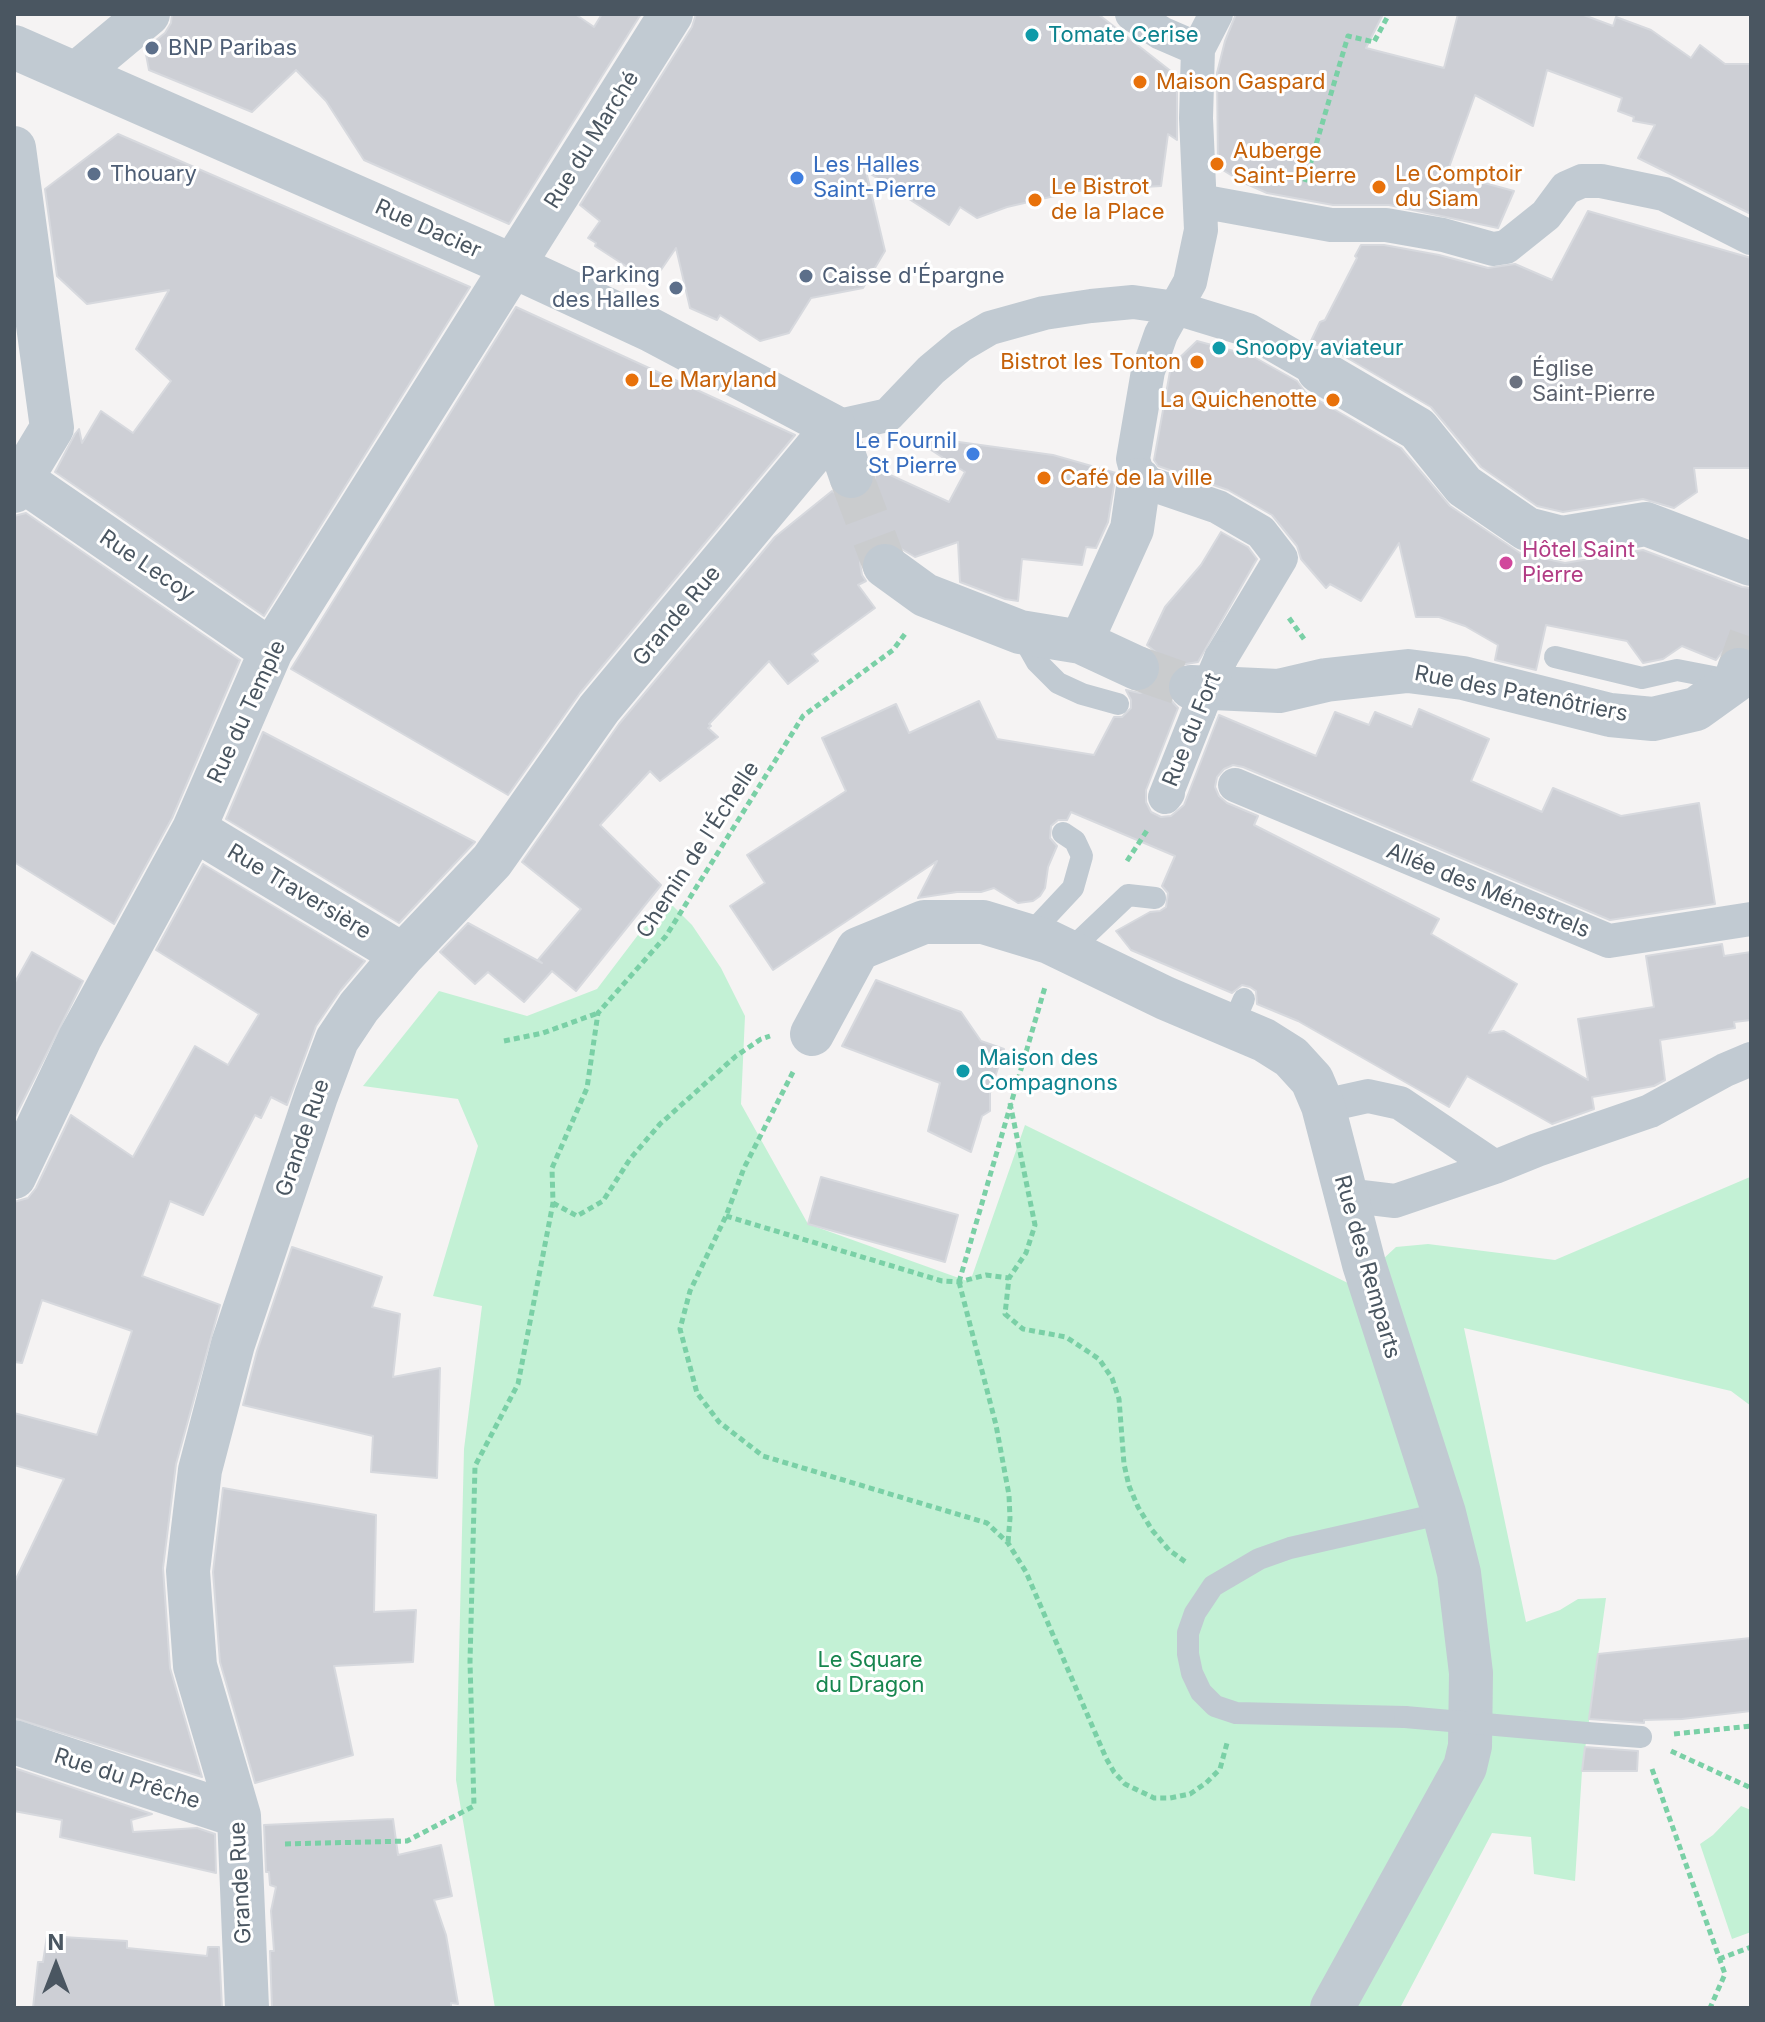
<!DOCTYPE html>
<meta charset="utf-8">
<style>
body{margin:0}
#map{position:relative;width:1765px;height:2022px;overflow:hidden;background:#f5f3f3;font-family:Inter,sans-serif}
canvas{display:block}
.frame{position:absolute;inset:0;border:16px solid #4a5661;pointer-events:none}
.north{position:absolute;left:16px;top:1926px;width:80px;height:80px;-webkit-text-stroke:6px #fff;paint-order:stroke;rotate:0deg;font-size:22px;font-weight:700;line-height:32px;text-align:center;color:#4a5661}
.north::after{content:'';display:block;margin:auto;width:28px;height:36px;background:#4a5661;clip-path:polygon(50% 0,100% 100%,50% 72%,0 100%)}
</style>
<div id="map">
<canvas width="1765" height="2022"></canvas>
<div class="frame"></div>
<div class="north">N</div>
</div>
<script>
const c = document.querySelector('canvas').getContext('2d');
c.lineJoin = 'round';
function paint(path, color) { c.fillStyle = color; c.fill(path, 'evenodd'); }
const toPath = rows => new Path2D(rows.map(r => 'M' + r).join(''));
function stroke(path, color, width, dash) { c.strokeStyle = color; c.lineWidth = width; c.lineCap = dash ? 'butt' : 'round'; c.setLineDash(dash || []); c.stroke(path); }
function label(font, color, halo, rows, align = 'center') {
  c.font = font + ' Inter,sans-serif'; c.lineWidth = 6; c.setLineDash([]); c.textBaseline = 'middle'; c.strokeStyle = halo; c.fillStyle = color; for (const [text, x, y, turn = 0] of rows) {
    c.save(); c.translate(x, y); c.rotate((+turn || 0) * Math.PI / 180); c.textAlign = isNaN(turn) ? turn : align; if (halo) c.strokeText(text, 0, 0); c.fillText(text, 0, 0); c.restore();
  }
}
const green = toPath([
 [669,902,692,925,721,968,745,1016,741,1104,808,1224,970,1282,1025,1125,1354,1286,1396,1247,1428,1244,1555,1260,1750,1177,1751,1171,1751,1406,1731,1391,1464,1328,1526,1622,1560,1610,1578,1599,1606,1598,1582,1771,1575,1881,1534,1874,1531,1837,1492,1833,1400,2008,495,2008,456,1780,464,1449,482,1306,433,1296,478,1146,458,1099,363,1086,439,991,527,1016,597,989,641,931],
 [1741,1806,1751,1810,1751,1932,1732,1939,1700,1844,1713,1835]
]);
const building = toPath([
 [172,14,575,14,594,27,602,14,641,14,509,224,364,160,326,101,296,70,252,112,149,70,145,49,165,33,171,23,172,14],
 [696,14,1098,14,1177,76,1177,140,1168,134,1161,186,1076,191,1007,207,977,218,960,207,949,225,866,171,885,251,863,288,811,298,789,333,760,341,720,315,717,320,690,308,676,248,652,283,595,246,596,243,588,238,600,221,580,205,692,27,696,14],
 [1236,14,1383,14,1366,48,1444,68,1458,14,1581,14,1613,26,1616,17,1651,30,1691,58,1700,45,1725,64,1751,64,1751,214,1638,158,1655,125,1633,121,1634,117,1618,111,1622,98,1547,70,1533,126,1475,95,1447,173,1514,191,1498,228,1389,205,1333,205,1267,193,1242,182,1218,167,1217,73,1225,41,1236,14],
 [118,134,470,287,264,616,55,472,75,434,79,429,82,443,101,411,133,433,171,381,136,349,169,290,87,304,57,276,45,189,118,134],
 [1588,211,1751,258,1751,468,1694,468,1697,492,1674,508,1643,499,1563,512,1537,506,1481,467,1431,407,1332,349,1310,343,1320,322,1325,320,1357,258,1355,256,1361,245,1384,245,1439,255,1488,268,1515,264,1552,280,1588,211],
 [516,307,795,435,580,693,508,795,291,669,516,307],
 [1197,341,1252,356,1297,381,1306,393,1401,448,1450,506,1520,553,1565,563,1643,550,1742,587,1751,588,1751,649,1734,646,1724,650,1716,660,1682,646,1663,659,1643,663,1627,641,1546,625,1536,670,1495,660,1498,645,1465,626,1439,617,1416,617,1399,543,1361,601,1330,584,1326,588,1301,559,1297,546,1272,515,1228,490,1158,466,1154,460,1171,366,1197,341],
 [908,435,1053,455,1116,473,1108,522,1096,548,1086,547,1082,565,1022,559,1018,601,1005,599,960,582,958,542,915,557,888,541,874,544,864,552,860,563,862,575,866,581,858,585,875,608,812,654,818,661,788,684,769,661,709,724,711,726,708,728,718,737,660,781,650,771,600,825,661,885,576,991,552,971,524,1002,488,972,475,984,440,952,468,923,542,963,538,960,581,909,522,862,619,724,775,537,832,491,847,501,858,500,869,493,875,481,875,468,949,502,965,472,908,435],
 [26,513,240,660,172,818,114,924,14,862,14,516,26,513],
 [1221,532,1248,547,1257,559,1198,662,1180,665,1170,674,1166,685,1169,698,1178,708,1146,790,1146,802,1151,812,1161,817,1171,816,1184,805,1219,715,1316,756,1335,712,1369,725,1375,712,1412,727,1419,709,1489,739,1471,781,1542,812,1553,788,1621,816,1699,803,1715,904,1610,920,1243,767,1233,765,1224,769,1217,777,1215,787,1219,796,1227,803,1258,816,1254,825,1439,919,1431,934,1517,984,1489,1033,1504,1031,1588,1080,1578,1019,1654,1007,1646,956,1722,944,1724,956,1751,952,1751,1020,1734,1022,1735,1028,1660,1040,1665,1080,1654,1086,1592,1097,1594,1109,1552,1124,1467,1076,1449,1107,1298,1021,1257,1004,1256,991,1250,987,1242,985,1232,993,1131,950,1116,931,1150,912,1160,911,1166,907,1168,893,1162,886,1175,856,1071,812,1067,820,1058,820,1051,826,1050,838,1057,846,1048,867,1045,888,1040,896,1033,901,1018,903,994,888,981,892,957,892,918,898,937,861,773,970,730,906,765,883,747,855,846,791,822,738,896,704,909,733,979,701,997,739,1094,755,1114,717,1122,717,1131,708,1131,700,1126,690,1140,693,1151,689,1159,679,1162,665,1157,653,1147,645,1165,607,1201,565,1221,532],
 [263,732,475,842,399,923,226,819,263,732],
 [203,864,365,961,340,991,316,1026,287,1105,271,1097,261,1118,255,1115,203,1215,170,1201,142,1276,220,1305,176,1464,163,1568,170,1668,202,1777,14,1718,14,1583,64,1479,14,1465,14,1413,97,1435,132,1331,42,1300,22,1363,14,1362,14,1202,28,1198,36,1188,71,1115,133,1157,195,1046,228,1065,259,1014,156,950,203,864],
 [32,952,83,981,14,1119,14,984,32,952],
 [876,980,961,1012,981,1041,1004,1049,990,1093,990,1111,982,1116,971,1152,928,1131,940,1083,842,1046,876,980],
 [821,1177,958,1215,945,1262,808,1224,821,1177],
 [292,1247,382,1277,372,1307,400,1314,393,1377,440,1368,437,1478,371,1472,373,1436,243,1405,257,1351,292,1247],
 [223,1488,376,1515,374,1612,416,1610,413,1662,334,1666,353,1755,255,1783,220,1662,213,1572,223,1488],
 [1751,1638,1751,1711,1682,1719,1644,1720,1644,1723,1589,1719,1598,1654,1751,1638],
 [1585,1747,1638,1751,1637,1771,1582,1771,1585,1747],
 [14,1768,152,1814,131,1820,133,1832,197,1828,215,1834,216,1873,60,1837,62,1820,14,1811,14,1768],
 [393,1819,398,1855,441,1845,452,1896,434,1900,446,1935,458,2004,451,2003,451,2008,272,2008,270,1951,274,1951,271,1911,276,1887,270,1885,269,1872,266,1872,264,1825,393,1819],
 [47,1936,127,1941,127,1948,207,1956,208,1947,219,1947,222,2008,33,2008,38,1962,43,1962,47,1936]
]);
const minorTunnel = toPath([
 [851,476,885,566],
 [1137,668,1191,687],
 [1739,670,1751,637]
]);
const path = toPath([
 [1305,182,1348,36,1374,42,1389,14],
 [1289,618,1304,639],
 [1127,861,1148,829],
 [504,1041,543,1033,598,1013],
 [793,1072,744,1168,726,1216,690,1291,680,1329,697,1393,719,1422,763,1456,987,1523,1008,1543,1026,1572,1106,1758,1114,1772,1125,1784,1154,1798,1170,1798,1190,1794,1206,1783,1220,1769,1227,1743],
 [1010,1103,1035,1225,1026,1253,1009,1278,1005,1314,1023,1329,1066,1337,1099,1359,1112,1378,1119,1399,1124,1464,1129,1486,1138,1507,1152,1530,1169,1550,1187,1563],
 [553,1203,577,1216,603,1201,630,1159,660,1124,736,1056,761,1039,770,1036],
 [726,1216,942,1281,959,1282,986,1275,1009,1278],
 [959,1282,1045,987],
 [959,1282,996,1425,1009,1495,1010,1518,1008,1543],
 [1674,1734,1751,1726],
 [1671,1751,1751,1788],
 [1652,1769,1725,1974,1710,2008],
 [285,1844,407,1841,474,1806,470,1662,475,1466,518,1384,553,1203,552,1168,587,1088,598,1013,666,936,803,716,893,650,905,634],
 [1719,1959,1751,1947]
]);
const service = toPath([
 [1020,632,1037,662,1058,683,1082,694,1118,704],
 [1555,657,1642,678,1677,670,1734,681],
 [1029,935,1073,888,1082,856,1075,841,1063,833],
 [1068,952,1128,895,1155,898],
 [1232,1026,1244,999],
 [1405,1717,1236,1713,1215,1706,1201,1692,1192,1673,1188,1654,1188,1633,1195,1613,1213,1586,1259,1559,1290,1548,1444,1513],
 [1587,1733,1641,1737]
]);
const pedestrian = toPath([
 [1132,14,1161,33,1198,49],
 [1216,14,1198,49,1196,118,1201,230,1190,282,1161,334,1148,371,1133,459,1139,480,1218,507,1261,532,1281,558,1221,658],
 [1200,201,1331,225,1386,225,1443,235,1493,249,1506,247,1546,215,1566,188,1582,181,1601,181,1664,194,1751,238],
 [834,427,888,415,931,370,961,345,990,328,1044,313,1091,306,1133,302,1176,308,1248,330,1319,371],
 [1235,785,1609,941,1751,919],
 [1168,793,1165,797,1199,711],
 [1323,1106,1368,1096,1400,1103,1495,1167,1537,1150,1650,1111,1725,1070,1751,1059],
 [1345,1195,1395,1201,1495,1167]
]);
const minor = toPath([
 [14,47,513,266,651,330,834,427],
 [76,74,148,14],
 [14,148,52,428,14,491],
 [1319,371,1418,429,1464,486,1527,529,1562,538,1646,524,1751,564],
 [834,427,851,476],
 [22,480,271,651],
 [885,566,925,595,1020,632,1081,642,1137,668],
 [1081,642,1132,529,1139,480],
 [1191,687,1279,691,1326,680,1408,671,1463,678,1610,715,1653,719,1696,709,1735,681,1739,670],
 [194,829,403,955],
 [812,1034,858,949,924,922,983,922,1049,942,1165,998,1264,1040,1291,1057,1312,1080,1323,1106,1364,1264,1444,1513,1459,1573,1471,1673,1470,1746,1465,1767,1332,2008],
 [14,1177,80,1038,194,829,271,651,671,14],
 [14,1742,239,1816],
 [247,2008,239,1816,195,1666,188,1571,200,1470,233,1344,316,1096,337,1040,359,1007,403,955,492,861,599,709,834,427]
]);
const serviceBridge = toPath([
 [1405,1717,1587,1733]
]);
const pedestrianBridge = toPath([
 [1199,711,1221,658]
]);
const markers = [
 [1032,35,8,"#0f9aa8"],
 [152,48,8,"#5c6f8a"],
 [1140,82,8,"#e8710a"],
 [1217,164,8,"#e8710a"],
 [94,174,8,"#5c6f8a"],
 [797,178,8,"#3f7fe0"],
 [1379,187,8,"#e8710a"],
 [1035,200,8,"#e8710a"],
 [806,276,8,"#5c6f8a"],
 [676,288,8,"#5c6f8a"],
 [1219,348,8,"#0f9aa8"],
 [1197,362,8,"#e8710a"],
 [632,380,8,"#e8710a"],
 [1516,382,8,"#6b7280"],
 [1333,400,8,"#e8710a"],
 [973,454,8,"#3f7fe0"],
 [1044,478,8,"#e8710a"],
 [1506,563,8,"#d1479c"],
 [963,1071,8,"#0f9aa8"]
];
const cultureNames = [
 ["Tomate Cerise",1048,35],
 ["Snoopy aviateur",1235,348],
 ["Maison des",979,1058],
 ["Compagnons",979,1083]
];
const serviceNames = [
 ["BNP Paribas",168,48],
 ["Thouary",110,174],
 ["Parking",660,275,"right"],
 ["des Halles",660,300,"right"],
 ["Caisse d'Épargne",822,276]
];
const foodNames = [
 ["Maison Gaspard",1156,82],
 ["Auberge",1233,151],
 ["Saint-Pierre",1233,176],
 ["Le Comptoir",1395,174],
 ["du Siam",1395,199],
 ["Le Bistrot",1051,187],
 ["de la Place",1051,212],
 ["Bistrot les Tonton",1181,362,"right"],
 ["Le Maryland",648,380],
 ["La Quichenotte",1317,400,"right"],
 ["Café de la ville",1060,478]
];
const streetNames = [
 ["Rue du Marché",592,140,-58],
 ["Rue Dacier",428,229,24],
 ["Rue Lecoy",147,566,34],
 ["Grande Rue",677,616,-50],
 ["Rue des Patenôtriers",1521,694,11],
 ["Rue du Temple",247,712,-65],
 ["Rue du Fort",1192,730,-68],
 ["Chemin de l'Échelle",698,850,-57],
 ["Allée des Ménestrels",1488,891,22],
 ["Rue Traversière",299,892,31],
 ["Grande Rue",303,1138,-71],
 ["Rue des Remparts",1367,1267,74],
 ["Rue du Prêche",127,1779,18],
 ["Grande Rue",241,1883,-93]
];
const shopNames = [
 ["Les Halles",813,165],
 ["Saint-Pierre",813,190],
 ["Le Fournil",957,441,"right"],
 ["St Pierre",957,466,"right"]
];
const worshipNames = [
 ["Église",1532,369],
 ["Saint-Pierre",1532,394]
];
const hotelNames = [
 ["Hôtel Saint",1522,550],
 ["Pierre",1522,575]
];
const parkNames = [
 ["Le Square",870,1660],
 ["du Dragon",870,1685]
];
paint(green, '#c3f1d5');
paint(building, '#cdcfd5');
stroke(building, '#d7d9de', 2);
stroke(minorTunnel, '#caccce', 44, [44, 22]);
stroke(path, '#7ad0a6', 5, [6, 4]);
stroke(service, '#c1cad2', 22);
stroke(pedestrian, '#c1cad2', 34);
stroke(minor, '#c1cad2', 44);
stroke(serviceBridge, '#c1cad2', 22);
stroke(pedestrianBridge, '#c1cad2', 34);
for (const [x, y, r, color] of markers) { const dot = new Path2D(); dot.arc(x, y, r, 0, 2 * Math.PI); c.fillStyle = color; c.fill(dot); stroke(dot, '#fff', 3); }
label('22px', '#0d838f', '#fff', cultureNames, 'left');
label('22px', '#4e5e75', '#fff', serviceNames, 'left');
label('22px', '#c56008', '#fff', foodNames, 'left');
label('22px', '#4a5661', '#fff', streetNames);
label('22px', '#366cbe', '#fff', shopNames, 'left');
label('22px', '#5b616d', '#fff', worshipNames, 'left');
label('22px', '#b23c85', '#fff', hotelNames, 'left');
label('22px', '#17864f', '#fff', parkNames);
</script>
